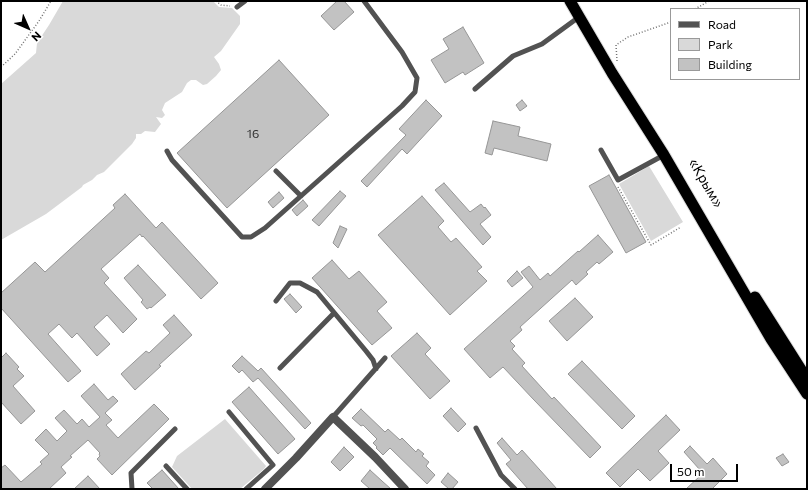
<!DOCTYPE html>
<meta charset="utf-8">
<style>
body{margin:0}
#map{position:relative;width:808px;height:490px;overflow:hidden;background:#fff;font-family:Commissioner,sans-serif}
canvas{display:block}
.frame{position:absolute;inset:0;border:2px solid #000;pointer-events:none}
.legend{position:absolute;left:670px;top:8px;width:130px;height:72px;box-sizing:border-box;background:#fff;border:1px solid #999;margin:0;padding:5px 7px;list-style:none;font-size:12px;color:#000}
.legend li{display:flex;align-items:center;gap:8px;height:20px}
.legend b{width:20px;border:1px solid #999}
.north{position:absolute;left:8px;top:8px;width:40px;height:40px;-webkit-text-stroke:3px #fff;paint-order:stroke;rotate:135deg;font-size:11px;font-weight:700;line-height:16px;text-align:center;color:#000}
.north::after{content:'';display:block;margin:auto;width:14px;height:18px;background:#000;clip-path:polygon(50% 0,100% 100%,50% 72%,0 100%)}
.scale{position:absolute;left:670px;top:464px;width:68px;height:18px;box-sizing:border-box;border:2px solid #000;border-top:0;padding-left:5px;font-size:12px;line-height:14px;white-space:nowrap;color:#000;-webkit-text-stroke:3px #fff;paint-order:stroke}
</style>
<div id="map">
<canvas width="808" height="490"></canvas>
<div class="frame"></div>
<ul class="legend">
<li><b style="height:5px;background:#525252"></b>Road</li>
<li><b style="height:11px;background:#d9d9d9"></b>Park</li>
<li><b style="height:11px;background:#c2c2c2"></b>Building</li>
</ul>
<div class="north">N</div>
<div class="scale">50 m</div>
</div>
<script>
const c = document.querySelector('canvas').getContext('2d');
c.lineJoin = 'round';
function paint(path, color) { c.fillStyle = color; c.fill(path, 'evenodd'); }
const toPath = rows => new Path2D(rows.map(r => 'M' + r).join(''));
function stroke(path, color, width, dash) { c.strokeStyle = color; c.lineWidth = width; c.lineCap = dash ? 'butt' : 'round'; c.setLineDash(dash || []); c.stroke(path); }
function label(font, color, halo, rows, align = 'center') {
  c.font = font + ' Commissioner,sans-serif'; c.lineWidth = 3; c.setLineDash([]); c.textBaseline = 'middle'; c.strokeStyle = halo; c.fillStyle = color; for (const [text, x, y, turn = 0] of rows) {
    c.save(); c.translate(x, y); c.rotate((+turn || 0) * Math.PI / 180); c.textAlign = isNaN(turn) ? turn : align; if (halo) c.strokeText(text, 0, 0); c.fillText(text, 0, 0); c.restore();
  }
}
const green = toPath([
 [63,1,213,1,219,7,232,8,240,16,240,24,221,51,214,57,219,64,221,70,216,76,207,84,203,85,196,80,191,80,187,83,182,92,165,103,162,110,165,115,162,118,156,117,161,124,155,132,145,131,141,134,136,134,136,138,132,144,104,172,97,175,92,180,83,185,82,187,46,214,1,240,1,84,36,53,37,43,49,25],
 [649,166,683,222,651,241,619,184],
 [225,419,266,466,264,469,240,489,192,489,172,467,177,456]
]);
const building = toPath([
 [337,1,344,1,354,12,334,30,321,16,337,1],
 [463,27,484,63,465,75,463,72,445,83,431,60,449,49,443,39,463,27],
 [279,60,329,115,227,208,177,153,279,60],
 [426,100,442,116,407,154,402,149,367,187,361,181,406,135,399,129,426,100],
 [522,100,527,106,520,111,516,105,522,100],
 [493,121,520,127,518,136,551,144,547,161,494,148,492,155,485,153,493,121],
 [609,175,646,242,626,253,589,186,609,175],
 [444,183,470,212,481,204,484,208,485,207,491,215,480,224,491,237,483,245,435,190,444,183],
 [340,191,346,196,319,226,312,220,340,191],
 [279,192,284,198,273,208,268,202,279,192],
 [125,194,156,228,162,222,218,283,201,299,143,236,142,237,140,234,101,269,109,278,104,283,137,319,123,333,107,315,94,327,110,344,97,356,77,333,72,338,59,324,48,334,81,371,68,382,1,308,1,293,35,262,45,272,115,208,113,205,125,194],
 [422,196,444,221,438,227,451,242,456,238,482,267,477,271,487,281,450,315,378,235,422,196],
 [303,200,308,206,297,216,292,210,303,200],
 [340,226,347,229,338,248,333,243,340,226],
 [598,235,613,252,599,264,597,262,586,272,588,274,576,285,572,280,520,327,522,330,510,341,515,346,512,349,525,363,522,366,552,399,554,397,601,447,590,458,534,400,503,367,490,378,464,349,533,287,521,272,529,266,540,280,548,273,550,276,578,251,579,252,598,235],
 [332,260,349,279,359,271,387,302,377,311,392,328,372,345,312,278,332,260],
 [138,265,166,295,151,308,150,307,147,309,141,302,143,300,124,278,138,265],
 [517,271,523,278,512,287,507,281,517,271],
 [290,294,302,307,296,313,284,299,290,294],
 [575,298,593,317,567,341,549,321,575,298],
 [174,315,192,335,159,365,161,366,135,390,121,374,146,351,149,353,170,333,163,325,174,315],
 [417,333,431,348,425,354,450,381,430,399,391,356,417,333],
 [6,353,19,367,17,369,24,376,13,386,35,411,21,424,1,402,1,358,6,353],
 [242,356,258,371,261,368,311,423,305,429,258,378,253,382,242,370,239,373,232,366,242,356],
 [582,361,635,416,622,429,568,374,582,361],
 [94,384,108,400,113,396,118,401,105,413,112,420,106,425,118,438,154,404,169,419,112,475,97,459,100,456,99,454,100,453,88,440,70,456,72,457,61,467,66,473,49,489,1,489,1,468,5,465,21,482,42,464,40,462,49,454,35,440,46,429,57,441,67,431,55,418,64,410,77,424,82,419,89,427,100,417,81,396,94,384],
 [249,387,295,439,278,454,232,402,249,387],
 [451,408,466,424,458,432,443,416,451,408],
 [361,409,385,432,388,429,400,440,402,438,416,452,418,449,424,454,422,456,429,462,426,466,435,475,427,484,390,448,383,455,376,448,377,447,373,443,377,439,363,425,361,426,352,418,361,409],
 [666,415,680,430,658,451,669,463,650,481,638,469,620,487,606,473,666,415],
 [502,438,517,455,522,450,557,489,528,489,506,464,511,460,497,443,502,438],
 [690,446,707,464,713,458,727,474,712,489,686,489,700,476,697,473,700,470,684,452,690,446],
 [344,447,354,457,340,471,331,462,344,447],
 [783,454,789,462,782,466,776,458,783,454],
 [162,470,179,489,153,489,147,483,162,470],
 [370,470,382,481,391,489,370,489,361,481,370,470],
 [448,473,458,482,452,489,449,489,441,482,448,473],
 [88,476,100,489,74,489,88,476]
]);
const path = toPath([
 [216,1,221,5,230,6],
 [695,9,709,1],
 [617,61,616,45,628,37,671,22],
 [1,67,15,54,39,21,51,1],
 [618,187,651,245,681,227]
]);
const service = toPath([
 [237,7,245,1],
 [475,89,513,56,542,44,579,17],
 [601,150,618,180,664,155],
 [167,151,172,160,242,237,251,237,265,228,402,106,415,92,417,78,402,52,364,1],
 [276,171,301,196],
 [276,301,290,283,300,283,317,292,366,351,373,360,376,369],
 [280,368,334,313],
 [229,412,273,465,246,489],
 [333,417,385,358],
 [476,428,501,475,515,489],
 [166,466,187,489],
 [132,489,131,473,175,429]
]);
const minor = toPath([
 [265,489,296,458,333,417,375,457,405,489]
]);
const trunk = toPath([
 [570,1,612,73,664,155,771,339,807,394],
 [755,297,807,379]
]);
const numberNames = [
 ["16",253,134]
];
const streetNames = [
 ["«Крым»",706,183,60]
];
paint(green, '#d9d9d9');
paint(building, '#c2c2c2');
stroke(building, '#969696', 1);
stroke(trunk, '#dbdbdb', 13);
stroke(path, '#747474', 1.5, [1, 2]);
stroke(service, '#525252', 5);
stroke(minor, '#525252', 8);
stroke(trunk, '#000', 11);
label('12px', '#303030', null, numberNames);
label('14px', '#000', '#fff', streetNames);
</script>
